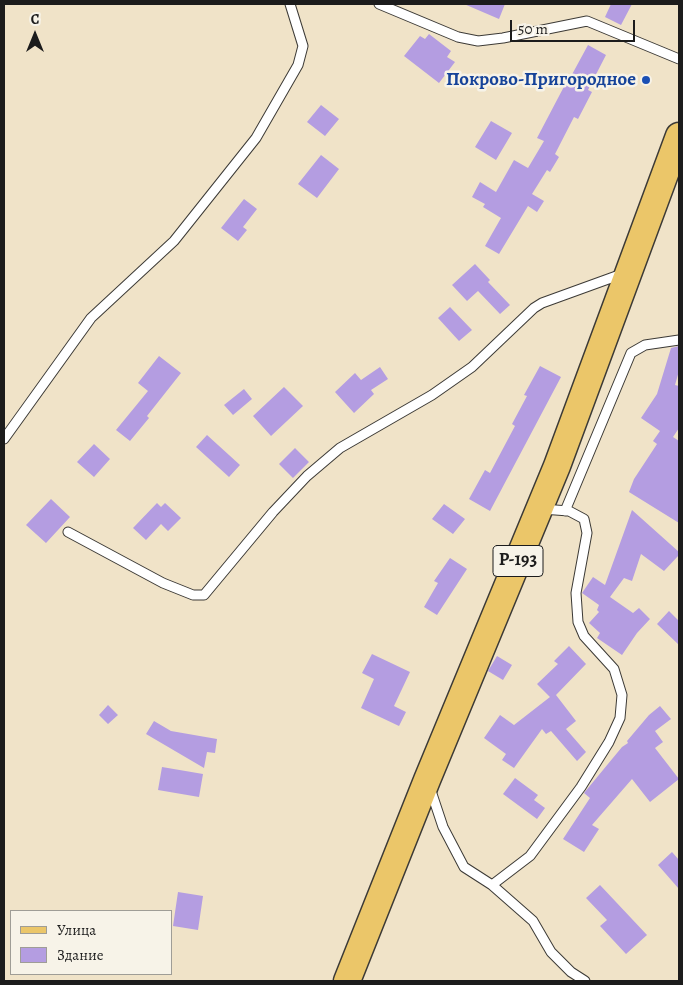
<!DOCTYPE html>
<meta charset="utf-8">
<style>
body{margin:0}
#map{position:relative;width:683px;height:985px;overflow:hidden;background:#f0e3c8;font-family:Alegreya,serif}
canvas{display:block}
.frame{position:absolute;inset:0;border:5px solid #1c1c1c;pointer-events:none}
.legend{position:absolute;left:10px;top:910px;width:162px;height:65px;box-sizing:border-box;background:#f7f3e8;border:1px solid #9f9d96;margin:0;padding:6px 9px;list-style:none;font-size:15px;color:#1c1c1c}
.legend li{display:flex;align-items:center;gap:10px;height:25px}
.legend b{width:25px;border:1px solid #9f9d96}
.north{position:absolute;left:10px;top:10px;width:50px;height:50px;-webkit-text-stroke:4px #f7f3e8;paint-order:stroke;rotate:0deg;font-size:14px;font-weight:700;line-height:20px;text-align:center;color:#1c1c1c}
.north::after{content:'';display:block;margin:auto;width:18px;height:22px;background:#1c1c1c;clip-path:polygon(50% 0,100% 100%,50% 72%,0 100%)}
.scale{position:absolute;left:510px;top:20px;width:125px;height:22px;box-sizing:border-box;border:2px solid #1c1c1c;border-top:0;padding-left:6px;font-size:15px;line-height:18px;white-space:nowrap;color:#1c1c1c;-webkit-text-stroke:4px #f7f3e8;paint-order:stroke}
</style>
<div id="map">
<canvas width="683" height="985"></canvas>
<div class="frame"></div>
<ul class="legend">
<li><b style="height:6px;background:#ebc669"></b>Улица</li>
<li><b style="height:14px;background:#b49de1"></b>Здание</li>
</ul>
<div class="north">С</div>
<div class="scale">50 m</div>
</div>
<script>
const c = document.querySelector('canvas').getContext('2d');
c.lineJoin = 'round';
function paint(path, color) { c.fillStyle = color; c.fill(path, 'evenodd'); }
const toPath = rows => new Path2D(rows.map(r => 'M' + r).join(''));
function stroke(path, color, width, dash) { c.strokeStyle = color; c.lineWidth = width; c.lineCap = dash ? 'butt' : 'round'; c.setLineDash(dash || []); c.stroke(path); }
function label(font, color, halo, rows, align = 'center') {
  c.font = font + ' Alegreya,serif'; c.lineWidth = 5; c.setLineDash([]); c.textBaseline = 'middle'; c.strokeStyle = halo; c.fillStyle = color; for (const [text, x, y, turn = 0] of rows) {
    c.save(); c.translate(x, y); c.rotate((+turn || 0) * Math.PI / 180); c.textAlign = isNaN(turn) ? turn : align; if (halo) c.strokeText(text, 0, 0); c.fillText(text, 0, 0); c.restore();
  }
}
const building = toPath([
 [464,4,505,4,499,19],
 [611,4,632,4,621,25,605,17],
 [429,34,451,51,447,57,455,62,439,83,404,56,420,36,425,39],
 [588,45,606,55,588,90,592,92,578,119,574,117,555,154,559,157,550,172,547,170,532,194,544,201,537,212,528,206,499,254,485,246,501,218,483,207,485,204,472,197,480,182,496,192,514,160,528,168,544,141,537,138,568,79,569,80],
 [321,105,339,119,325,136,307,122],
 [491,121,512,133,496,160,475,147],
 [321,155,339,169,317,198,298,184],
 [244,199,257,209,243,227,247,230,238,241,221,228],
 [475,264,490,280,488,282,510,305,500,314,478,291,467,301,452,285],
 [450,307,472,330,459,341,438,318],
 [679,346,679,371,675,385,679,386,679,428,673,437,679,441,679,523,629,492,634,479,657,444,653,441,660,431,641,418,657,394,671,348],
 [159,356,181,373,147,416,149,418,130,441,116,430,148,391,138,383],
 [540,366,561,377,490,511,469,499,485,470,490,473,515,426,512,424,527,396,524,395],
 [380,367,388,379,371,390,374,394,354,413,335,392,355,373,361,380],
 [284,387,303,406,271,436,253,416],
 [244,389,252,399,233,415,224,405],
 [207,435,240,465,229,477,196,447],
 [94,444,110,459,94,477,77,462],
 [295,448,309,462,293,478,279,464],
 [51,499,70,517,46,543,26,525],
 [157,503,161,507,165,503,181,518,168,531,161,524,146,540,133,528],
 [444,504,465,519,453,534,432,519],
 [632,510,679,552,679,555,664,571,641,554,632,581,624,578,610,597,633,613,639,608,650,619,637,633,622,655,597,638,600,633,589,623,599,612,597,610,599,605,582,593,593,577,605,585],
 [450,558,467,569,437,615,424,607,438,583,434,581],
 [669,611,679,621,679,645,657,624],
 [569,646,586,664,556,695,576,721,566,729,586,752,577,761,551,731,546,734,542,729,514,768,502,760,506,754,484,738,500,715,514,725,550,697,537,684,558,664,554,661],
 [372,654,410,672,394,706,406,712,399,726,361,708,374,679,362,673],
 [497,656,512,665,503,680,488,671],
 [108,705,118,715,108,724,99,715],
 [660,706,671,719,655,731,663,742,655,748,679,779,650,802,632,779,592,825,599,829,584,852,563,839,590,798,584,793,622,747,628,743,627,741,649,715],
 [154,721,171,731,217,739,215,753,207,752,204,768,146,734],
 [162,767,203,774,199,797,158,790],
 [515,778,538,795,534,800,545,808,537,819,503,794],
 [672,852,679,860,679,889,658,865],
 [600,885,647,935,626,954,600,926,607,920,586,898],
 [178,892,203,896,198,930,173,926]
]);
const lane = toPath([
 [379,4,458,37,478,41,503,38,587,21,679,59],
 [4,439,91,318,174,241,256,138,298,65,303,46,290,4],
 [565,511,631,353,645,345,679,340],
 [68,532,163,583,193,595,204,595,273,512,307,476,340,448,432,395,472,367,534,308,542,303,622,274],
 [430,788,443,827,464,867,492,885,533,921,551,952,571,972,585,981],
 [492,885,530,856,581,787,609,742,620,718,622,695,614,669,584,636,578,622,576,593,587,533,584,519,569,511,542,509]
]);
const primary = toPath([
 [347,981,427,780,557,466,679,136]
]);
const markers = [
 [646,80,5,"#1a4fb4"]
];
const shields = [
 [518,561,50]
];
const shieldNames = [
 ["Р-193",518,561]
];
const transitNames = [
 ["Покрово-Пригородное",636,80]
];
paint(building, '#b49de1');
stroke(lane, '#3c3a36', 11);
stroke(primary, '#3c3a36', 29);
stroke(lane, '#fff', 9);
stroke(primary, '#ebc669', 26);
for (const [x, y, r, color] of markers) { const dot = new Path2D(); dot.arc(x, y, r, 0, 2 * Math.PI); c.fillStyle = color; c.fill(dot); stroke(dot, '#f7f3e8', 2); }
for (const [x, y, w] of shields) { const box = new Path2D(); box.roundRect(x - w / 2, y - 15.5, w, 31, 4); c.fillStyle = '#f7f3e8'; c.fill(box); stroke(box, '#1c1c1c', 1); }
label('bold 18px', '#1c1c1c', null, shieldNames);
label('bold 19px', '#164399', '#f7f3e8', transitNames, 'right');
</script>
